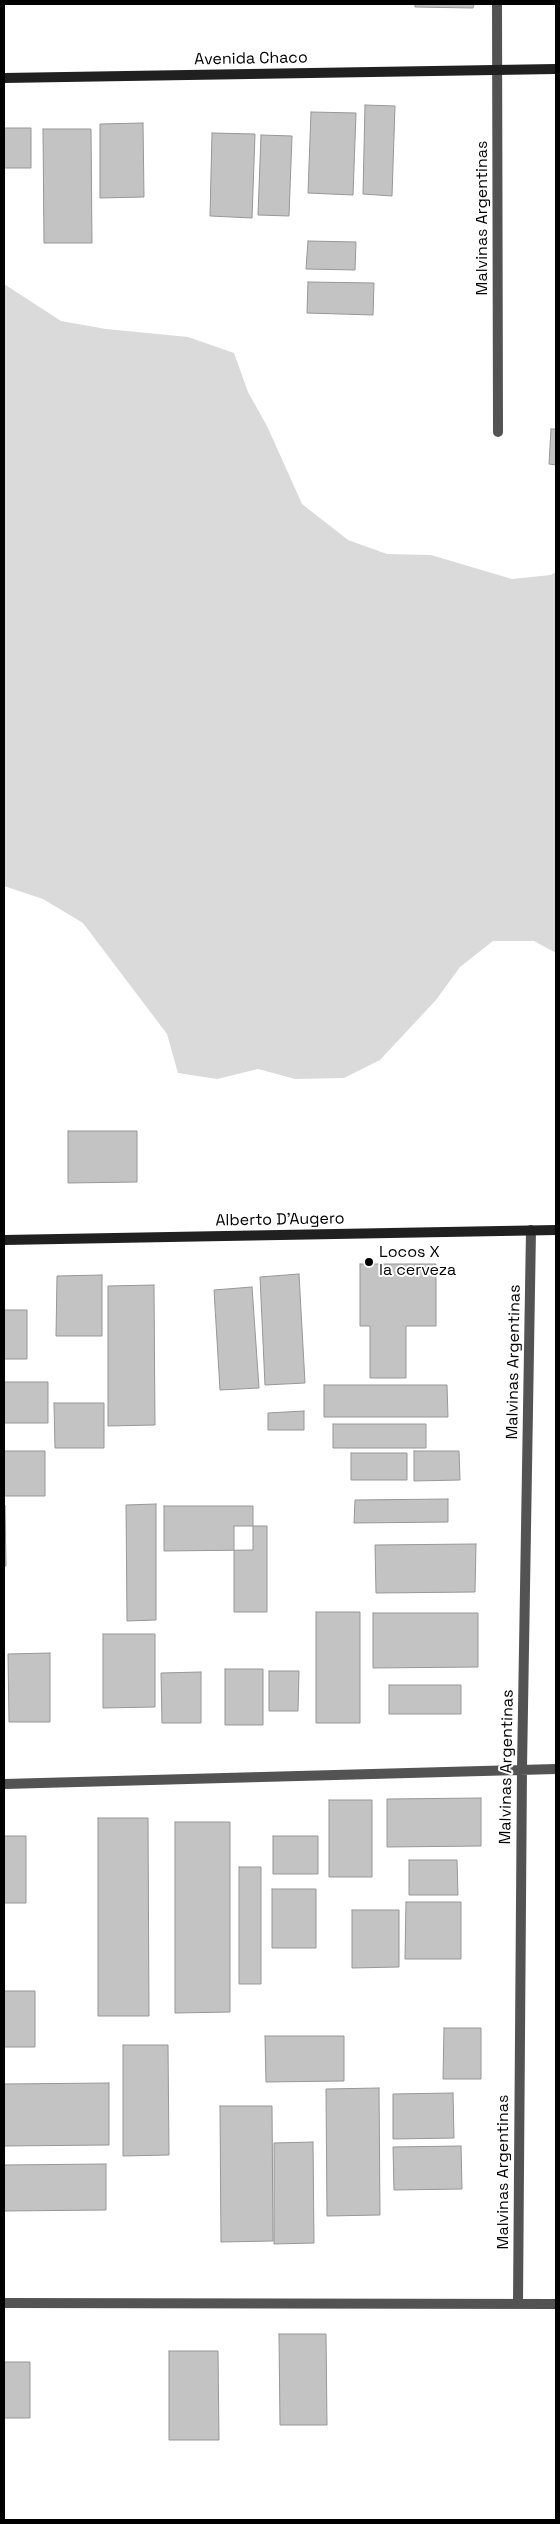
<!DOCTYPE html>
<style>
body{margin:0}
#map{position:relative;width:560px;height:2524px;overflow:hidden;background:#fff;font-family:"Space Grotesk",sans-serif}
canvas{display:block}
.frame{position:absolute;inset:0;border:5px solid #000;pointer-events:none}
</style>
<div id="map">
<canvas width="560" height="2524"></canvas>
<div class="frame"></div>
</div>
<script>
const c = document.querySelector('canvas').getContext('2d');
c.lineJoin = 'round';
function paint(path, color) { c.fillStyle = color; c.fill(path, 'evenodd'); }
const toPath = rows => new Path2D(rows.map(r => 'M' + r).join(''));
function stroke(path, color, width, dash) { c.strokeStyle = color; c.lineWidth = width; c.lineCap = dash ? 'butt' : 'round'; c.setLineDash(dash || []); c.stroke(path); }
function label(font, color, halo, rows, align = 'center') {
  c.font = font + ' "Space Grotesk",sans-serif'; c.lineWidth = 4; c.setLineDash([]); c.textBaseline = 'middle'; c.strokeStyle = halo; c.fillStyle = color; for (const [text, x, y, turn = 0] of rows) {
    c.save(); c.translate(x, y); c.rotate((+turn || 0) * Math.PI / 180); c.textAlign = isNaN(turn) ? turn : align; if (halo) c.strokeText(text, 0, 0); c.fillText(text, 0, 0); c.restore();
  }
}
const green = toPath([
 [4,284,61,321,106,329,188,337,234,353,248,392,267,426,302,504,348,540,387,554,431,555,512,579,551,575,556,572,556,953,534,941,493,941,460,967,436,1000,380,1060,344,1078,295,1079,258,1069,217,1079,178,1073,167,1034,83,923,43,899,4,886]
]);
const building = toPath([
 [415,4,474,4,473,8,415,7,415,4],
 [365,105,395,106,392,196,363,194,365,105],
 [311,112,356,113,353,195,308,193,311,112],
 [143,123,144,197,100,198,100,124,143,123],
 [4,128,31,128,31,168,4,168,4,128],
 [43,129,91,129,92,243,44,243,43,129],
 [212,133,255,134,252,218,210,216,212,133],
 [261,135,292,136,289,216,258,215,261,135],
 [308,241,356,242,355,270,306,269,308,241],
 [308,282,374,283,373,315,307,313,308,282],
 [551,429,556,429,556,465,549,464,551,429],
 [68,1131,137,1131,137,1182,68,1183,68,1131],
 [360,1264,436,1264,436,1326,406,1326,406,1378,370,1378,370,1326,360,1326,360,1264],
 [299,1274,305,1383,265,1385,260,1277,299,1274],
 [102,1275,102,1336,56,1336,57,1276,102,1275],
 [154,1285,155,1425,108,1426,108,1286,154,1285],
 [252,1287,259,1388,220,1390,214,1290,252,1287],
 [4,1310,27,1310,27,1359,4,1359,4,1310],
 [4,1382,48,1382,48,1423,4,1423,4,1382],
 [324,1385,447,1385,448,1417,324,1417,324,1385],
 [54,1403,104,1403,104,1448,55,1448,54,1403],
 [304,1411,304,1430,268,1430,268,1413,304,1411],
 [333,1424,426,1424,426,1448,333,1448,333,1424],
 [4,1451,45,1451,45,1496,4,1496,4,1451],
 [414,1451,459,1451,460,1480,414,1481,414,1451],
 [351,1453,407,1453,407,1480,351,1480,351,1453],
 [448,1499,448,1522,354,1523,355,1500,448,1499],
 [156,1504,156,1620,127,1621,126,1505,156,1504],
 [4,1505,5,1505,6,1566,4,1566,4,1505],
 [164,1506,253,1506,253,1550,164,1551,164,1506],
 [234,1526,267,1526,267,1612,234,1612,234,1526],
 [476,1544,475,1592,376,1593,375,1545,476,1544],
 [316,1612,360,1612,360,1723,316,1723,316,1612],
 [373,1613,478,1613,478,1667,373,1668,373,1613],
 [103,1634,155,1634,155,1707,103,1708,103,1634],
 [50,1653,50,1722,9,1722,8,1654,50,1653],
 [225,1669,263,1669,263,1725,225,1725,225,1669],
 [269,1671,299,1671,298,1711,269,1711,269,1671],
 [201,1672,201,1723,162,1723,161,1673,201,1672],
 [389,1685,461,1685,461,1714,389,1714,389,1685],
 [481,1798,481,1846,387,1847,387,1799,481,1798],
 [329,1800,372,1800,372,1877,329,1877,329,1800],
 [98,1818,148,1818,149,2016,98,2016,98,1818],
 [175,1822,230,1822,230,2012,175,2013,175,1822],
 [4,1836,26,1836,26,1903,4,1903,4,1836],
 [273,1836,318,1836,318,1874,273,1874,273,1836],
 [409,1860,457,1860,458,1895,409,1895,409,1860],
 [239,1867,261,1867,261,1984,239,1984,239,1867],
 [272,1889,316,1889,316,1948,272,1948,272,1889],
 [406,1902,461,1902,461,1959,405,1959,406,1902],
 [352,1910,399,1910,399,1967,352,1968,352,1910],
 [4,1991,35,1991,35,2047,4,2047,4,1991],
 [444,2028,481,2028,481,2079,443,2079,444,2028],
 [265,2036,344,2036,344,2081,266,2082,265,2036],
 [123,2045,168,2045,169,2155,123,2156,123,2045],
 [109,2083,109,2145,4,2146,4,2084,109,2083],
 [379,2088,380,2215,327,2216,326,2089,379,2088],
 [453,2093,454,2138,393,2139,393,2094,453,2093],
 [220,2106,272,2106,273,2241,221,2242,220,2106],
 [313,2142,314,2243,274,2244,274,2143,313,2142],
 [461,2146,462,2189,394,2190,393,2147,461,2146],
 [106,2164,106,2210,4,2211,4,2165,106,2164],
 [279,2334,326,2334,327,2425,280,2425,279,2334],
 [169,2351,218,2351,219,2440,169,2440,169,2351],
 [4,2362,30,2362,30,2418,4,2418,4,2362]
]);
const minor = toPath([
 [497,4,498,432],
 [4,1784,556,1769],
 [4,2303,556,2304],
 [518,2304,522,1768,531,1230]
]);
const secondary = toPath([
 [4,78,556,69],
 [4,1240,556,1230]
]);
const markers = [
 [369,1262,5,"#000"]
];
const streetNames = [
 ["Avenida Chaco",251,59,-1],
 ["Malvinas Argentinas",483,218,-90],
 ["Alberto D'Augero",280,1220,-1],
 ["Malvinas Argentinas",514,1362,-89],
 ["Malvinas Argentinas",507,1767,-89],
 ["Malvinas Argentinas",504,2172,-90]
];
const poiNames = [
 ["Locos X",379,1253],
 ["la cerveza",379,1271]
];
paint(green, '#dadada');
paint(building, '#c3c3c3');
stroke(building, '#979797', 1);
stroke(minor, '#535353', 10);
stroke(secondary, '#202020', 10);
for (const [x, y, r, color] of markers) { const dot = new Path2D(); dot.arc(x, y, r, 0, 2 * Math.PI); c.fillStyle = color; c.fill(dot); stroke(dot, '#fff', 2); }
label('16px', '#000', '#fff', streetNames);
label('16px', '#000', '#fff', poiNames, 'left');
</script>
